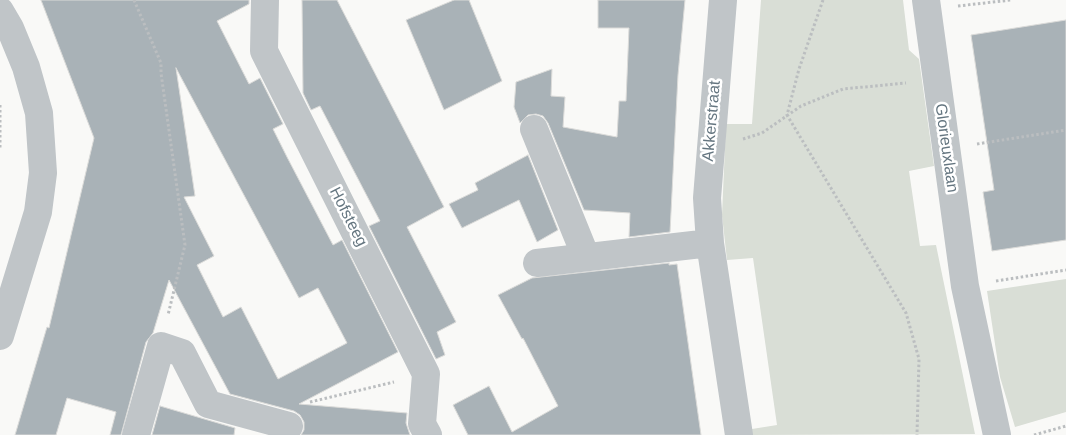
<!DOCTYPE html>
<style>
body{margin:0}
canvas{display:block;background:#f9f9f7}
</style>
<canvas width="1066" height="435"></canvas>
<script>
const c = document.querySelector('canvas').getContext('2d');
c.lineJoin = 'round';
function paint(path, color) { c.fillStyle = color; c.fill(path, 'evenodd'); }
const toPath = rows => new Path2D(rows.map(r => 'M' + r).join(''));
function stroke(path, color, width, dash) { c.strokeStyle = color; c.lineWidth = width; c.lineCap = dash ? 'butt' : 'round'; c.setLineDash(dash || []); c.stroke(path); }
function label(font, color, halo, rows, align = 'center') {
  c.font = font + ' Helvetica,sans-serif'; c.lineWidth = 5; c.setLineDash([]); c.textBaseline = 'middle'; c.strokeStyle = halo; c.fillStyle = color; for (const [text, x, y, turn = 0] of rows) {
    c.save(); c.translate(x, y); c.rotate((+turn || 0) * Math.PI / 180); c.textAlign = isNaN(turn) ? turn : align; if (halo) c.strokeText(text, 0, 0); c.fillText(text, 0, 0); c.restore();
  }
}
const green = toPath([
 [761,0,903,0,909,50,919,59,934,166,909,171,920,246,936,245,975,434,752,435,752,429,777,425,753,258,727,260,722,215,726,124,752,124],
 [1066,279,1066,412,1015,427,1000,377,987,291]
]);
const building = toPath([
 [41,0,249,0,249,4,217,21,249,84,260,78,283,124,273,129,287,157,333,245,342,240,398,352,299,404,407,413,406,423,410,435,301,435,304,430,304,422,300,415,294,411,230,394,169,280,153,333,146,342,121,435,110,435,116,412,67,398,56,435,15,435,47,327,49,328,94,138,41,0],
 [176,68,299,298,318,288,347,343,278,379,241,307,223,317,197,265,214,256,184,197,195,196,176,68],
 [302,0,337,0,444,207,407,227,456,322,437,332,445,355,436,359,369,226,380,221,320,106,311,110,303,93,302,0],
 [454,0,469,0,502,81,444,110,406,20,454,0],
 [598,0,685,0,678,75,670,232,629,237,630,213,584,210,548,123,543,116,536,114,528,115,520,123,514,107,516,82,552,69,551,96,565,97,563,127,617,137,619,101,626,101,629,28,598,28,598,0],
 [1066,20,1066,240,992,251,983,192,994,190,971,35,1066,20],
 [528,155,558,230,537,242,519,200,462,228,449,204,478,190,475,183,528,155],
 [669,263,669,265,677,264,701,435,468,435,453,405,489,386,512,432,558,406,523,338,522,339,498,295,532,278,669,263],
 [160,406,235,428,234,435,152,435,160,406]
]);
const path = toPath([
 [134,0,161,63,161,73,185,245,168,315],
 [823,0,799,69,787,115,906,313,919,359,917,435],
 [958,6,1011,0],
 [0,105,0,148],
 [743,139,762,133,801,106,843,89,906,83],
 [977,144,1066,130],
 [996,281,1066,270],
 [310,402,394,382],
 [1034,435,1066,426]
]);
const minor = toPath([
 [265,0,264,51,426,374,422,424,428,435],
 [723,0,707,198,710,243,739,435],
 [926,0,965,286,997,435],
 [0,11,10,28,26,67,39,113,43,173,38,212,0,336],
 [534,129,586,257],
 [537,263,710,243],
 [136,435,161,346,182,353,208,404,289,426]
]);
const streetNames = [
 ["Akkerstraat",712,121,-85],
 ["Glorieuxlaan",946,148,82],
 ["Hofsteeg",348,217,63]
];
paint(green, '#d9ded6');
paint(building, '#a9b2b7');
stroke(building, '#dbdbd9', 1);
stroke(path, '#bbbec0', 3, [2.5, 2.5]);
stroke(minor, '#c0c5c8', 28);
label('16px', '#657680', '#fff', streetNames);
</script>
